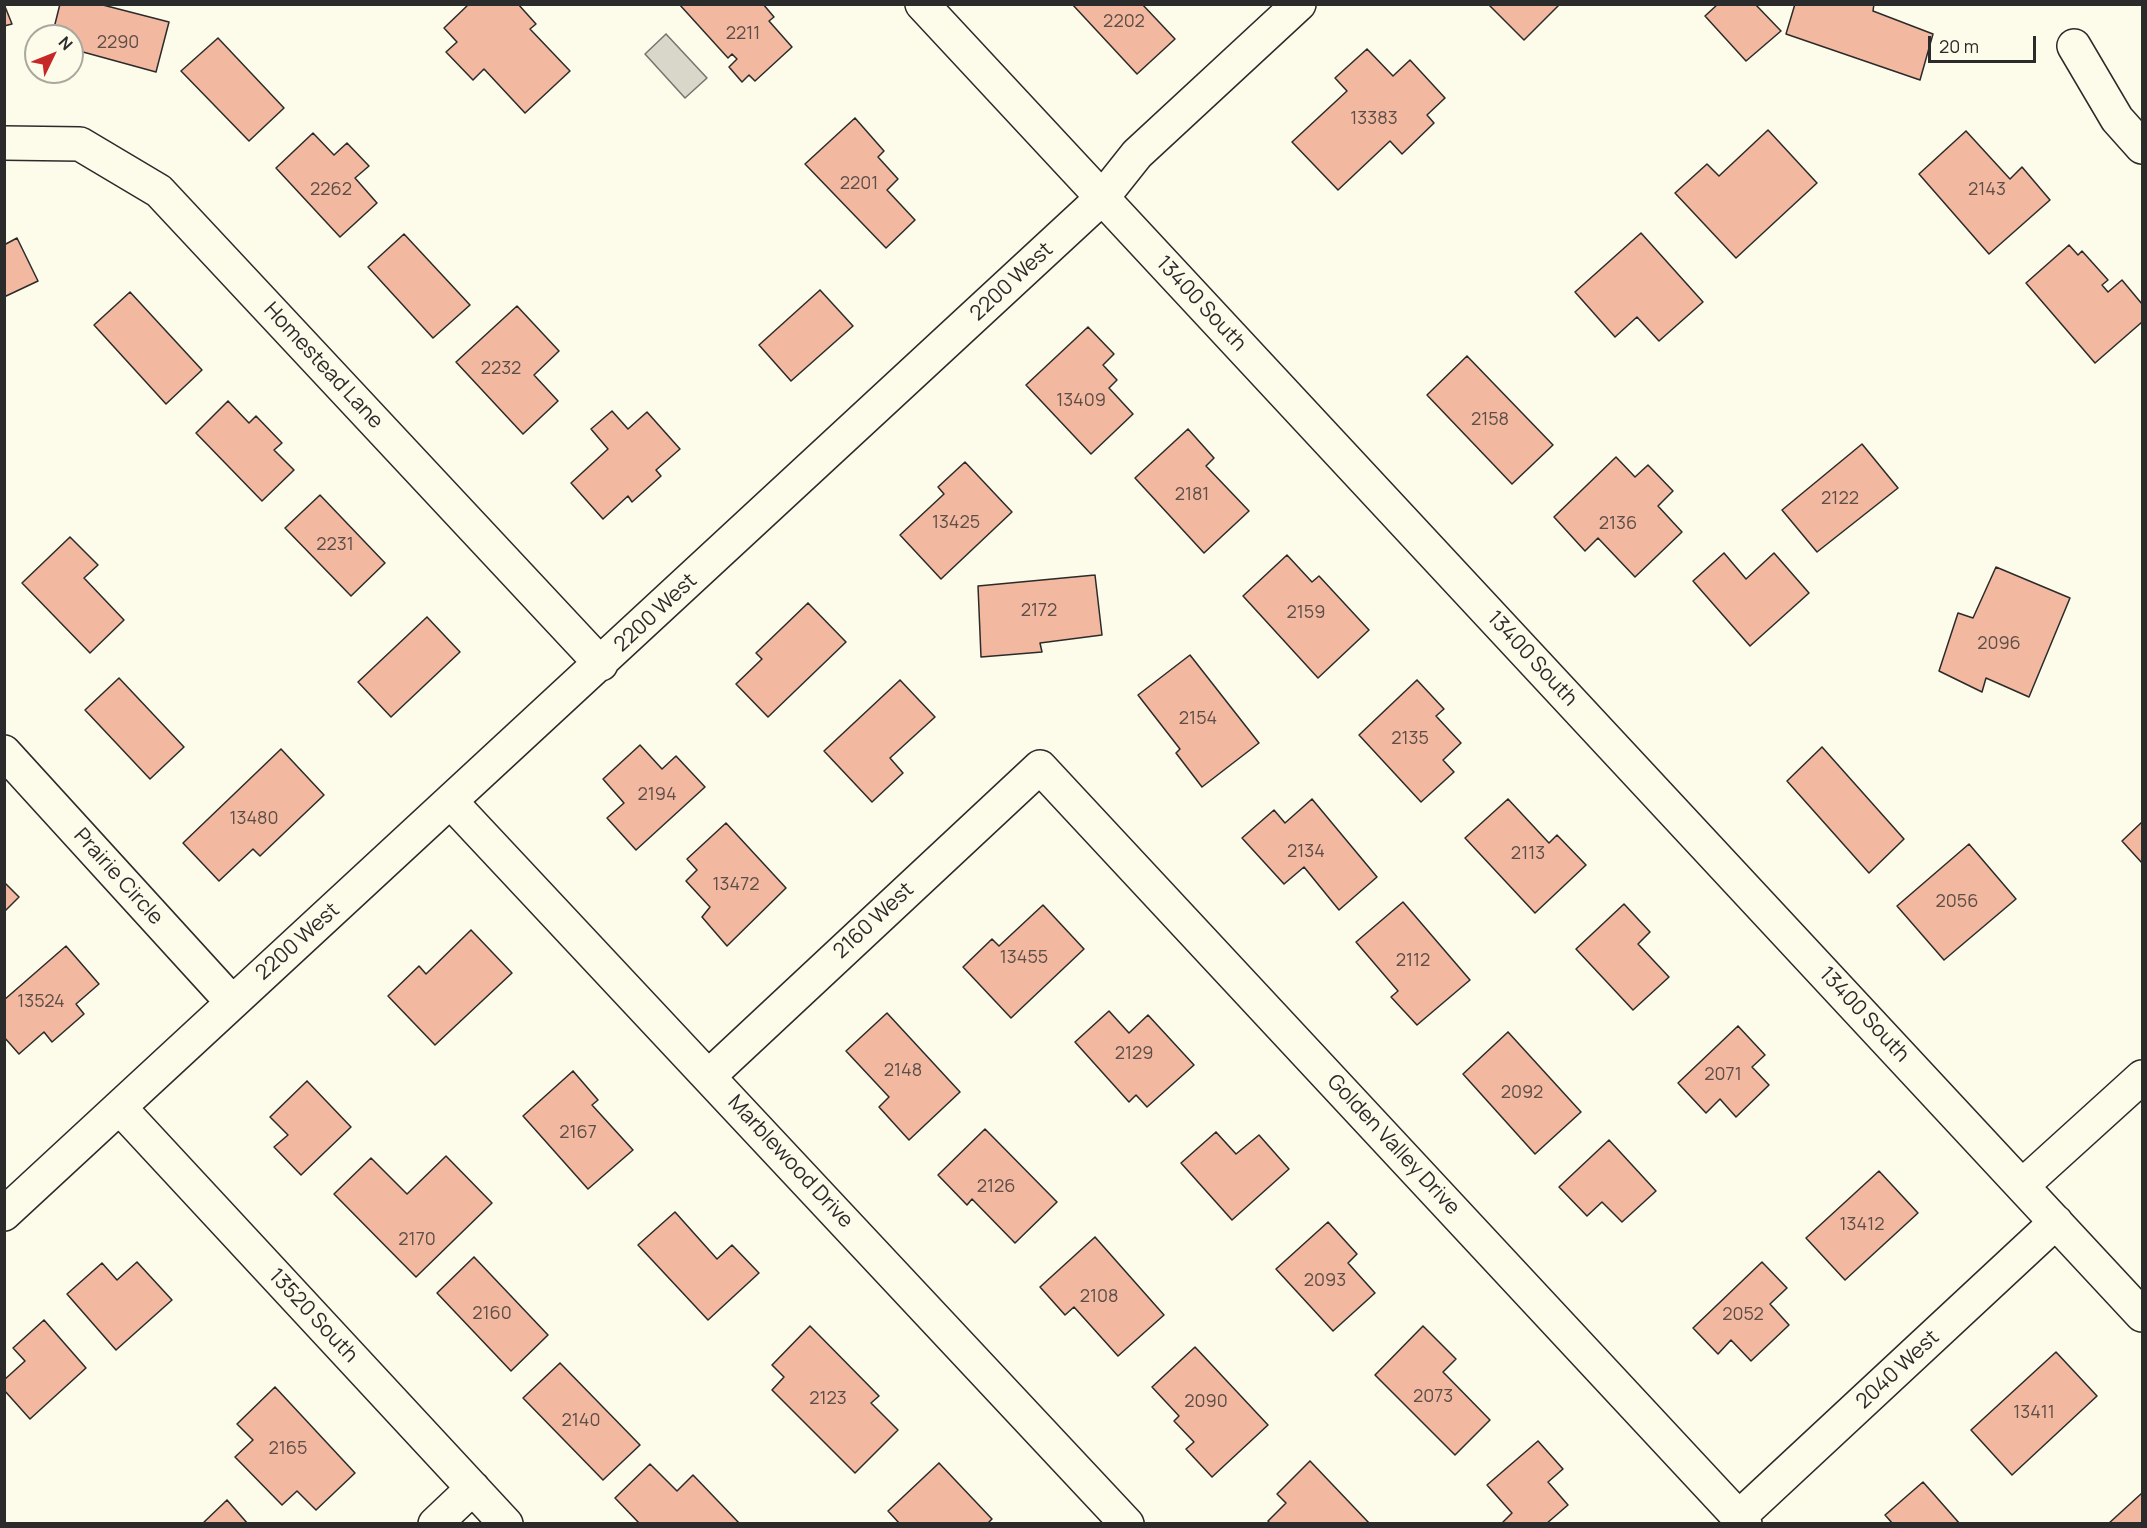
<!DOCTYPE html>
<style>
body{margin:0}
#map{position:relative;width:2147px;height:1528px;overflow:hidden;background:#fdfbea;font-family:Manrope,sans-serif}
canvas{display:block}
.frame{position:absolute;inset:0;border:6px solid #2b2b2b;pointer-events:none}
.north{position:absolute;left:24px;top:24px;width:60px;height:60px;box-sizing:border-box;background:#fdfbea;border:2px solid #a9a89e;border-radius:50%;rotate:47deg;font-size:16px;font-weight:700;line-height:24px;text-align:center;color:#2b2b2b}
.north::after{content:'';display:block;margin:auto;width:21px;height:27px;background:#c62828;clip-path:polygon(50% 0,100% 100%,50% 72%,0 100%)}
.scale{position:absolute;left:1928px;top:36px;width:108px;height:27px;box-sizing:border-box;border:3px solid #2b2b2b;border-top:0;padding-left:8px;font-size:18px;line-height:21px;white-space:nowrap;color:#2b2b2b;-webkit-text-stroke:4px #fdfbea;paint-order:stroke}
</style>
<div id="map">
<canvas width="2147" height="1528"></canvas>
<div class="frame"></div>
<div class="north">N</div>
<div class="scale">20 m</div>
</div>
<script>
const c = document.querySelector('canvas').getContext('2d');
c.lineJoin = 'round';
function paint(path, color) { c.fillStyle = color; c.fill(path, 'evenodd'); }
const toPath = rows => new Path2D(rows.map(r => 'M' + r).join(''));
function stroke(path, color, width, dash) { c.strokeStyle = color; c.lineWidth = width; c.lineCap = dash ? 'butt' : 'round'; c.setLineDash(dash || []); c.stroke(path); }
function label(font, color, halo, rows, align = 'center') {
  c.font = font + ' Manrope,sans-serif'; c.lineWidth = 4.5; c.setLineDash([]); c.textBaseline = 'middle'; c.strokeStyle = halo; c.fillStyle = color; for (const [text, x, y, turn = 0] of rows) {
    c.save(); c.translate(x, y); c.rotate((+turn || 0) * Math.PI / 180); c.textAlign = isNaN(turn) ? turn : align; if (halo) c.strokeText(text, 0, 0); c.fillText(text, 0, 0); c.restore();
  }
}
const water = toPath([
 [666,34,707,78,685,98,645,54,666,34]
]);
const building = toPath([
 [4,4,12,24,4,26,4,4],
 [60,4,99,4,169,22,156,72,72,49,72,36,52,36,60,4],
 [469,4,518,4,536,24,530,29,570,71,525,113,484,69,473,80,446,52,457,42,444,28,469,4],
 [679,4,763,4,774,17,769,21,792,47,755,81,749,75,742,82,729,67,737,59,732,54,728,58,679,4],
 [1072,4,1142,4,1175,39,1137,74,1072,4],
 [1488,4,1560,4,1524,40,1488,4],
 [1718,4,1755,4,1781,31,1746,61,1705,16,1718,4],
 [1795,4,1874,4,1873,11,1933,34,1920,80,1786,34,1795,4],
 [218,38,284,108,249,141,181,71,218,38],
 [1367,49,1393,76,1410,60,1445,98,1427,115,1434,123,1402,154,1390,141,1338,190,1292,142,1347,91,1335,78,1367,49],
 [855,118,884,151,878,157,898,179,887,190,915,220,886,248,805,164,855,118],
 [1768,130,1817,183,1736,258,1675,193,1707,164,1719,176,1768,130],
 [1966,131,2010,179,2022,167,2050,200,1989,254,1919,174,1966,131],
 [313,133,334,155,347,143,369,166,355,178,377,203,340,237,276,168,313,133],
 [1641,233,1703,302,1659,341,1637,317,1615,337,1575,292,1641,233],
 [404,234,470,305,433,338,368,267,404,234],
 [17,238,38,281,4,297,4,245,17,238],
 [2069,245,2078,255,2082,251,2108,280,2102,285,2108,292,2122,280,2142,304,2142,322,2095,363,2026,283,2069,245],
 [820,290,853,326,791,381,759,345,820,290],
 [130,292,202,370,166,404,94,325,130,292],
 [517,306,559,351,534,375,558,401,523,434,456,362,517,306],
 [1088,327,1114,354,1103,365,1117,380,1109,388,1133,414,1091,454,1026,385,1088,327],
 [1467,356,1553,445,1512,484,1427,395,1467,356],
 [228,401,249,423,256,416,282,443,274,450,294,470,262,501,196,433,228,401],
 [612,411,628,429,647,412,680,449,656,470,661,476,632,502,628,496,603,519,571,483,608,449,591,429,612,411],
 [1188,429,1214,458,1206,466,1249,511,1204,553,1135,478,1188,429],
 [1862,444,1898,488,1817,552,1782,510,1862,444],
 [1616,457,1635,477,1648,465,1673,491,1658,506,1682,532,1635,577,1598,538,1585,551,1554,517,1616,457],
 [965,462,1012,512,941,579,900,535,944,494,938,487,965,462],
 [320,495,385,563,351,596,285,528,320,495],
 [70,537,98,565,84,578,124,620,90,653,22,583,70,537],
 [1724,553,1746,579,1774,553,1809,593,1750,646,1693,581,1724,553],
 [1287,555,1312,582,1319,576,1369,630,1318,678,1243,596,1287,555],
 [1996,567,2070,598,2029,697,1986,678,1982,692,1939,671,1958,613,1973,618,1996,567],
 [1095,575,1102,635,1040,643,1042,652,981,657,978,586,1095,575],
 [808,603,846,642,768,717,736,684,762,659,756,653,808,603],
 [427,617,460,652,391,717,358,682,427,617],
 [1190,655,1259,743,1202,787,1176,753,1180,749,1138,695,1190,655],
 [119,678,184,747,150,779,85,710,119,678],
 [900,680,935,717,890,758,903,773,872,802,824,751,900,680],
 [1417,680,1444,709,1436,716,1461,743,1443,760,1454,772,1421,802,1359,735,1417,680],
 [640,745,662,769,676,756,705,787,636,850,607,818,624,803,603,779,640,745],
 [1822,747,1904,839,1869,873,1787,781,1822,747],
 [281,749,324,795,260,856,253,849,219,881,183,843,281,749],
 [1312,799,1377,877,1339,910,1304,867,1284,884,1242,838,1274,810,1285,823,1312,799],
 [1508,799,1549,843,1557,835,1586,865,1535,913,1465,838,1508,799],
 [2142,822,2142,863,2122,841,2142,822],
 [726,823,786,888,727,946,702,917,710,907,686,881,697,870,687,859,726,823],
 [1969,844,2016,899,1944,960,1897,906,1969,844],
 [4,882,19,897,4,912,4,882],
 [1403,902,1470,980,1417,1025,1391,997,1398,991,1356,942,1403,902],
 [1624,904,1650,932,1638,944,1669,977,1633,1010,1576,949,1624,904],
 [1043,905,1084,949,1011,1018,963,967,992,939,999,946,1043,905],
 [471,930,512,973,435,1045,388,996,419,966,426,974,471,930],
 [66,946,99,984,76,1004,84,1014,52,1042,44,1032,19,1054,4,1037,4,1000,66,946],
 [1109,1011,1129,1033,1148,1015,1194,1065,1147,1107,1136,1095,1129,1102,1075,1042,1109,1011],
 [887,1013,960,1092,909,1140,879,1107,889,1097,846,1051,887,1013],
 [1738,1026,1765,1055,1752,1067,1769,1085,1736,1117,1720,1099,1706,1113,1678,1083,1738,1026],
 [1508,1032,1581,1112,1535,1154,1463,1074,1508,1032],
 [573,1071,598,1100,592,1105,633,1150,588,1189,523,1116,573,1071],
 [307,1081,351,1127,301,1175,274,1147,288,1135,270,1117,307,1081],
 [985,1129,1057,1202,1015,1243,972,1199,967,1205,938,1175,985,1129],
 [1216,1132,1236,1154,1259,1135,1289,1169,1232,1220,1181,1163,1216,1132],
 [1609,1140,1656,1191,1622,1222,1602,1202,1587,1216,1559,1187,1609,1140],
 [446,1156,492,1203,416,1277,334,1194,371,1158,407,1194,446,1156],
 [1879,1171,1918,1213,1845,1280,1806,1238,1879,1171],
 [675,1212,717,1259,732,1245,759,1273,708,1320,638,1245,675,1212],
 [1328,1222,1357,1254,1348,1263,1375,1293,1333,1331,1276,1269,1328,1222],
 [1095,1237,1164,1315,1118,1356,1074,1307,1065,1315,1040,1287,1095,1237],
 [474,1257,548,1335,511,1371,437,1293,474,1257],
 [137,1262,172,1300,116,1350,67,1294,102,1263,117,1280,137,1262],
 [1762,1262,1787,1288,1770,1304,1789,1325,1751,1361,1731,1340,1718,1354,1693,1328,1762,1262],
 [44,1320,86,1368,30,1419,4,1390,4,1380,25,1361,13,1348,44,1320],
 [810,1326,879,1396,871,1403,898,1430,855,1473,772,1390,784,1377,772,1365,810,1326],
 [1423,1326,1456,1359,1443,1372,1490,1420,1455,1455,1375,1375,1423,1326],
 [1195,1347,1268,1425,1212,1477,1186,1449,1194,1442,1174,1421,1179,1416,1152,1387,1195,1347],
 [2056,1352,2097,1396,2012,1475,1971,1430,2056,1352],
 [560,1363,640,1445,603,1480,523,1398,560,1363],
 [275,1387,355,1473,316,1510,297,1491,282,1505,235,1457,253,1440,237,1424,275,1387],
 [1538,1441,1563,1469,1548,1482,1568,1505,1546,1524,1501,1524,1512,1513,1487,1485,1538,1441],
 [1310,1461,1370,1524,1271,1524,1268,1521,1286,1503,1277,1494,1310,1461],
 [939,1463,992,1519,987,1524,900,1524,888,1511,939,1463],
 [650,1464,677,1491,693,1475,740,1524,640,1524,615,1498,650,1464],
 [1923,1482,1960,1524,1893,1524,1885,1515,1923,1482],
 [2142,1493,2142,1524,2108,1524,2142,1493],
 [227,1500,248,1524,202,1524,227,1500]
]);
const minor = toPath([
 [922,4,2142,1315],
 [2074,46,2117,119,2142,147],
 [4,143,80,144,159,191,601,664],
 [4,752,232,1002],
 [451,802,1127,1524],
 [709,1076,1040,767,1745,1524],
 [120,1108,506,1524],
 [2023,1185,2142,1077],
 [4,1214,1102,198,1137,154,1299,4],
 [1739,1517,2056,1222],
 [435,1524,473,1488]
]);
const numberNames = [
 ["2202",1124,22],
 ["2211",743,34],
 ["2290",118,43],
 ["13383",1374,119],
 ["2201",859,184],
 ["2262",331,190],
 ["2143",1987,190],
 ["2232",501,369],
 ["13409",1081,401],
 ["2158",1490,420],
 ["2181",1192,495],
 ["2122",1840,499],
 ["13425",956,523],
 ["2136",1618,524],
 ["2231",335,545],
 ["2172",1039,611],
 ["2159",1306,613],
 ["2096",1999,644],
 ["2154",1198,719],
 ["2135",1410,739],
 ["2194",657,795],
 ["13480",254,819],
 ["2134",1306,852],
 ["2113",1528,854],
 ["13472",736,885],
 ["2056",1957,902],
 ["13455",1024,958],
 ["2112",1413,961],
 ["13524",41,1002],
 ["2129",1134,1054],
 ["2148",903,1071],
 ["2071",1723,1075],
 ["2092",1522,1093],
 ["2167",578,1133],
 ["2126",996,1187],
 ["13412",1862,1225],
 ["2170",417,1240],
 ["2093",1325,1281],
 ["2108",1099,1297],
 ["2160",492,1314],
 ["2052",1743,1315],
 ["2073",1433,1397],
 ["2123",828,1399],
 ["2090",1206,1402],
 ["13411",2034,1413],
 ["2140",581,1421],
 ["2165",288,1449]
];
const streetNames = [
 ["2200 West",1012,282,-43],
 ["13400 South",1201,304,47],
 ["Homestead Lane",323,366,47],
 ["2200 West",656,613,-43],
 ["13400 South",1532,659,47],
 ["Prairie Circle",118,877,48],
 ["2160 West",874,921,-43],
 ["2200 West",298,942,-42],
 ["13400 South",1864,1015,47],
 ["Golden Valley Drive",1393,1145,47],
 ["Marblewood Drive",790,1162,47],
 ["13520 South",313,1316,47],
 ["2040 West",1898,1370,-43]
];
paint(water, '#d8d7c9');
stroke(water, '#74746e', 1.5);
paint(building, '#f2b8a0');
stroke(building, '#2b2b2b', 1.5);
stroke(minor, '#2b2b2b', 36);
stroke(minor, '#fdfbea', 33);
label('18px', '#5d4e48', null, numberNames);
label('21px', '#2b2b2b', '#fdfbea', streetNames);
</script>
